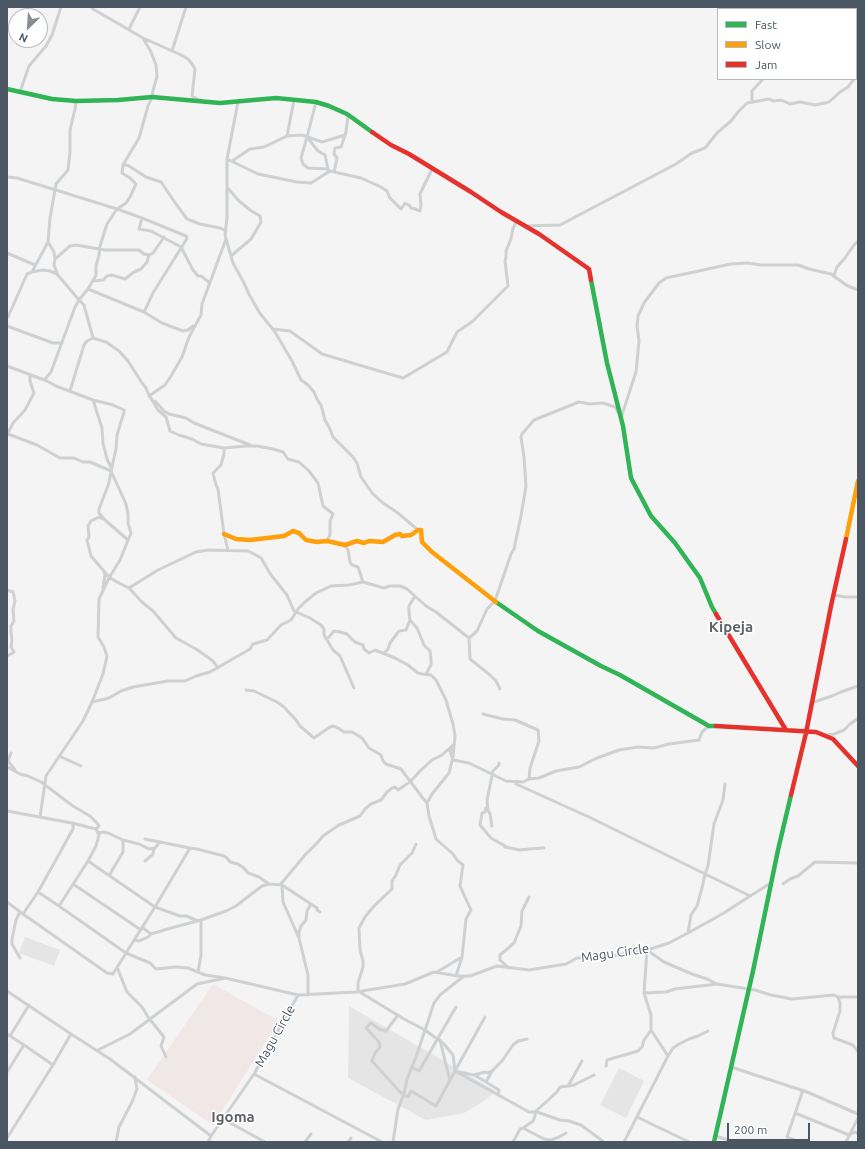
<!DOCTYPE html>
<style>
body{margin:0}
#map{position:relative;width:865px;height:1149px;overflow:hidden;background:#f4f4f4;font-family:Ubuntu,sans-serif}
canvas{display:block}
.frame{position:absolute;inset:0;border:8px solid #4a5661;pointer-events:none}
.legend{position:absolute;left:717px;top:8px;width:140px;height:72px;box-sizing:border-box;background:#fff;border:1px solid #b7bbc0;margin:0;padding:5px 7px;list-style:none;font-size:12px;color:#4a5661}
.legend li{display:flex;align-items:center;gap:8px;height:20px}
.legend b{width:20px;border:1px solid #b7bbc0}
.north{position:absolute;left:8px;top:8px;width:40px;height:40px;box-sizing:border-box;background:#fff;border:1px solid #b7bbc0;border-radius:50%;rotate:205deg;font-size:11px;font-weight:700;line-height:16px;text-align:center;color:#4a5661}
.north::after{content:'';display:block;margin:auto;width:14px;height:18px;background:#868d94;clip-path:polygon(50% 0,100% 100%,50% 72%,0 100%)}
.scale{position:absolute;left:727px;top:1123px;width:83px;height:18px;box-sizing:border-box;border:2px solid #4a5661;border-top:0;padding-left:5px;font-size:12px;line-height:14px;white-space:nowrap;color:#4a5661;-webkit-text-stroke:3px #fff;paint-order:stroke}
</style>
<div id="map">
<canvas width="865" height="1149"></canvas>
<div class="frame"></div>
<ul class="legend">
<li><b style="height:5px;background:#30b455"></b>Fast</li>
<li><b style="height:5px;background:#ff9f0a"></b>Slow</li>
<li><b style="height:5px;background:#e5322d"></b>Jam</li>
</ul>
<div class="north">N</div>
<div class="scale">200 m</div>
</div>
<script>
const c = document.querySelector('canvas').getContext('2d');
c.lineJoin = 'round';
function paint(path, color) { c.fillStyle = color; c.fill(path, 'evenodd'); }
const toPath = rows => new Path2D(rows.map(r => 'M' + r).join(''));
function stroke(path, color, width, dash) { c.strokeStyle = color; c.lineWidth = width; c.lineCap = dash ? 'butt' : 'round'; c.setLineDash(dash || []); c.stroke(path); }
function label(font, color, halo, rows, align = 'center') {
  c.font = font + ' Ubuntu,sans-serif'; c.lineWidth = 3; c.setLineDash([]); c.textBaseline = 'middle'; c.strokeStyle = halo; c.fillStyle = color; for (const [text, x, y, turn = 0] of rows) {
    c.save(); c.translate(x, y); c.rotate((+turn || 0) * Math.PI / 180); c.textAlign = isNaN(turn) ? turn : align; if (halo) c.strokeText(text, 0, 0); c.fillText(text, 0, 0); c.restore();
  }
}
const education = toPath([
 [25,937,60,950,54,966,19,953],
 [349,1006,496,1091,481,1103,464,1113,426,1120,348,1078],
 [619,1068,644,1081,626,1118,600,1105]
]);
const medical = toPath([
 [213,984,279,1021,213,1125,147,1080]
]);
const street = toPath([
 [838,9,839,7],
 [129,29,140,7],
 [143,38,179,54,188,59,192,64,195,69,192,96,195,98,200,100],
 [172,51,186,7],
 [856,77,858,75],
 [20,92,29,66,46,46,52,35,61,7],
 [294,100,287,136,302,135,322,142,345,135],
 [238,102,227,159,227,218,225,235,233,263,243,281,250,296,259,312,275,332,292,361,301,380,308,385,314,392,318,401,321,405,325,420,330,429,333,437,353,457,357,463,361,477,373,494,383,503,398,513,418,530],
 [316,102,307,137,301,158,303,164,308,168,328,169,329,172],
 [752,102,752,91,763,79],
 [307,137,318,151,325,155,328,169],
 [227,159,258,174,297,182,311,183,330,171,361,178,381,187,387,191,390,198,401,209,405,203,410,206,411,208,415,209,420,211,421,205,420,194,432,169],
 [232,161,250,149,264,147,287,136],
 [123,164,129,166,146,177,161,182,176,204,187,219,200,224,220,228,226,231],
 [334,172,337,158,334,154,335,148,341,147,346,132,348,115],
 [7,177,17,178,117,209,142,218,186,236,187,238,186,240,153,293,144,312],
 [227,187,238,200,250,210,260,216,261,222,251,239,231,256],
 [142,218,139,229,151,231,181,247,193,270,198,276,201,276,210,283],
 [525,226,560,225,676,164,692,153,705,148,717,133,731,121,738,112,747,103,769,99,774,101,781,100,790,104,800,102,815,105,829,102,840,92,848,87,854,79],
 [48,242,54,252,55,259],
 [7,253,35,265],
 [32,272,48,242,50,218,56,184,68,170,70,152,70,130,75,109,76,101],
 [57,273,54,265,55,259,70,246,76,245,105,250,139,250,144,254,149,255],
 [835,277,834,275,837,267,845,258,854,245,858,241],
 [93,281,103,280,107,276,112,275,125,279,134,272,141,269,147,262,149,255,153,253,164,237],
 [88,289,144,312,162,323,183,331,188,330,193,326],
 [8,317,27,274,32,272,43,270,50,271,57,274,79,300,75,307,51,372,44,380],
 [7,326,53,343,62,343],
 [273,329,290,331,322,354,403,378,447,352,457,332,473,321,508,286,505,261,506,257,506,251,511,239,513,228,517,221],
 [93,338,106,342,119,351,128,361,142,383,146,388,148,393,158,410,166,417,170,431,179,435,192,439,201,444,224,448,246,446,257,446,273,449,283,452,288,459,299,462,309,471,318,483,323,506,333,514,330,521,330,535,327,541],
 [7,366,47,381,56,386,93,400,102,428,103,443,107,459,111,467],
 [70,391,84,345,87,341,93,338,84,305,79,300,88,289,96,275,96,266,99,255,100,246,107,224,117,209,126,203,130,197,136,184,130,178,122,173,123,165,139,138,148,106,152,97,153,90,157,77,156,65,151,52,143,38,93,9,91,7],
 [149,396,165,385,171,376,182,357,189,337,201,315,202,304,226,239],
 [155,401,164,411,169,414,186,418,194,423,250,445],
 [621,418,636,372,639,341,637,326,638,316,644,303,659,283,666,278,731,264,748,263,761,265,798,265,809,269,831,274,846,285,858,290],
 [8,434,37,445,60,458,74,458,83,462,90,462,111,471,109,483,99,509,99,513,105,520,128,540],
 [7,435,13,423,25,410,34,393,30,381,30,375],
 [224,448,224,454,221,465,213,473,216,485,218,489,224,534,228,550],
 [104,519,99,517,91,521,88,526,89,537,87,540,91,556,109,577,117,582,129,588,158,570,196,552,208,550,248,551,256,555,261,558,271,575,287,595,294,611,310,618,321,625,324,629,324,635,333,650,340,656,354,688],
 [345,545,348,550,350,562,352,565,358,567,363,582],
 [103,588,105,575,104,572],
 [129,588,143,603,153,611,176,638,196,649,213,661,218,668],
 [7,590,13,592,15,601,13,610,14,621,11,626,11,632,12,641,11,647,14,652,11,654,7,656],
 [833,595,846,597,858,597],
 [415,596,409,606,409,613,410,620,417,628,424,645,430,651,431,659,431,665,426,674],
 [326,639,329,637,334,631,340,632,347,634,355,642,363,645,364,649,369,653,375,650,395,658,408,665,418,673,422,674,431,675,436,680,446,700,453,724,455,736,453,757,449,773,432,794,427,803,429,816,436,839,453,854,457,860,463,865,460,886,471,910,466,919,462,957,437,972],
 [382,653,384,653,388,649,390,643,399,631,406,630,410,620],
 [500,689,496,681,490,675,470,659,469,638,477,631,487,609,495,601,511,554,514,549,521,516,526,486,524,457,521,437,522,434,534,420,579,402,590,404,603,403,615,407,618,412],
 [246,690,254,691,277,702,284,707,296,720,300,726,314,738,330,727,333,726,338,728,344,732,352,732,362,738,369,748,381,755,383,761,386,764,401,769,422,797,427,803],
 [92,702,109,698,121,691,133,687,168,681,185,681,196,676,210,672,250,649,253,644,267,640,281,625,291,620,298,609,306,601,316,593,331,586,349,585,363,582,384,588,390,586,400,586,407,589,426,606,436,612,469,638],
 [811,703,832,696,841,692,858,686],
 [483,714,503,719,515,720,538,730,539,741,530,768,529,779],
 [825,735,834,734,844,730,850,724,857,719,858,719],
 [453,745,450,751,453,760,469,763,506,781,523,782,529,779,539,778,556,771,579,767,597,758,619,750,638,747,654,748,669,744,699,740,702,732,709,726],
 [11,753,8,761,15,770],
 [59,756,81,766],
 [499,763,499,765,493,771,487,800,488,810,486,808,485,812,482,813,480,825,491,838,505,846],
 [7,767,20,774,28,776,41,782,73,806,90,816,97,823,99,826,96,829],
 [516,784,589,817,750,896],
 [488,810,490,814,492,826],
 [7,811,72,823,73,825,73,829,38,892],
 [40,817,46,776,83,721,92,702,103,674,107,656,104,647,98,637,99,599,109,578,120,560,131,533,128,523,128,514,126,504,111,471,116,449,117,435,124,412,124,410,113,405,93,400],
 [72,823,96,829,99,835,96,846,88,861],
 [98,833,104,832,108,833,123,840,123,852,110,874],
 [145,839,190,848,197,849,224,856,227,858,230,862,238,864,244,868,248,873,259,877,269,884,282,885,317,908,317,910,320,912],
 [123,840,139,844,149,849,155,848,159,843],
 [416,844,412,853,400,865,396,875,392,881,392,889,374,906,365,917,359,928,360,950,363,961,363,967,358,983,358,991,404,1019,425,1030,444,1044,453,1055,455,1071,485,1017],
 [505,847,520,850,529,849,544,848],
 [190,848,155,907,180,916,186,916,198,921],
 [145,861,153,854,154,848],
 [73,884,141,930],
 [783,884,790,879,798,876,815,862,858,863],
 [280,885,305,855,317,843,323,836,339,825,360,816,365,809,371,804,381,800,387,792,392,788,395,787,398,790,411,781,420,771,432,760,442,755,452,746],
 [282,885,283,902,299,938],
 [7,902,23,914,107,973,113,974,126,953,59,906,38,892,23,914],
 [59,906,88,861,155,907,126,953,150,963,156,969,175,967,188,968,205,975,225,978],
 [143,928,151,934,171,928,201,920,226,911,236,906,262,886,269,884],
 [688,933,691,915,697,906,702,888,705,874,708,866,714,824,723,800,725,784],
 [135,940,139,941,148,937,151,934],
 [647,950,644,993,651,1015,651,1030,668,1056],
 [647,950,664,962,692,974,707,979,717,984],
 [20,958,12,944,12,939,16,920,20,912],
 [117,967,127,992,142,1007,148,1017,164,1037,161,1046,166,1057],
 [509,968,500,960,500,955,514,943,521,926,522,911,529,897],
 [198,972,201,955,201,920],
 [456,976,462,957],
 [7,991,71,1034,53,1065],
 [644,993,666,992,675,989,717,984,755,990,771,995,792,999,834,995,838,997,858,997],
 [308,995,308,975,299,938,299,932,301,926,306,920,307,911,311,904],
 [838,997,840,1003,840,1011,833,1033,834,1038,853,1045,858,1052],
 [398,1015,386,1031,379,1029,371,1023,366,1028,379,1042,380,1047,375,1053,372,1061,400,1092,408,1097,411,1091,436,1106,455,1071],
 [7,1034,24,1045],
 [71,1034,110,1059,211,1136,254,1074,382,1142],
 [10,1036,29,1005],
 [440,1040,450,1081],
 [98,1050,130,1034,197,984,225,978,298,995],
 [606,1066,607,1060,638,1051,642,1047,644,1040,651,1030],
 [412,1067,419,1071,456,1007],
 [731,1067,807,1092,858,1114],
 [455,1071,529,1112,537,1112,560,1120,569,1121,581,1125,604,1142],
 [7,1072,24,1045,53,1065,7,1138],
 [459,1072,474,1075,485,1072,487,1073,492,1071],
 [254,1074,298,995,356,992,405,984,434,972,458,976,470,976,497,966,529,970,566,964,577,958,606,957,647,950,669,943,688,933,724,913,750,896,771,883],
 [474,1075,486,1082],
 [568,1086,574,1085,594,1075],
 [498,1095,499,1090,486,1082,492,1071,502,1061,513,1045,518,1041,527,1039],
 [795,1113,849,1135,855,1132,858,1133],
 [637,1117,689,1142],
 [223,1119,265,1142],
 [523,1128,533,1121,535,1116,535,1112,557,1092,560,1087,568,1086,582,1061],
 [715,1136,734,1142],
 [116,1142,119,1127,132,1102,137,1089,135,1077],
 [208,1142,211,1136],
 [305,1142,311,1134],
 [348,1142,351,1138],
 [393,1142,398,1109,404,1094,407,1079,416,1057,434,1003,440,995,464,976],
 [513,1142,520,1129,523,1128,544,1139,551,1140,559,1137,566,1133],
 [624,1142,668,1056,673,1048,679,1044,689,1039,698,1036,708,1031],
 [799,1142,787,1137,803,1090],
 [846,1142,858,1118]
]);
const fast = toPath([
 [7,89,52,99,76,101,118,100,152,97,220,103,276,98,316,102,329,106,347,114,372,132],
 [591,280,607,363,623,426,631,478,651,516,675,543,700,578,712,607,716,614],
 [496,602,538,631,601,666,620,675,709,726,716,726],
 [714,1142,753,971,778,850,791,795]
]);
const slow = toPath([
 [224,534,236,539,250,540,284,536,293,531,299,533,306,540,317,542,327,541,345,545,357,541,364,543,369,541,383,542,395,535,400,534,402,536,411,535,418,530,421,530,422,542,432,552,496,602],
 [846,539,858,481]
]);
const jam = toPath([
 [372,132,391,145,409,154,471,192,501,212,539,234,589,269,591,280],
 [716,614,786,730],
 [716,726,816,732,833,739,858,766],
 [791,795,806,733,831,606,846,539]
]);
const streetNames = [
 ["Magu Circle",615,953,-8],
 ["Magu Circle",275,1036,-61]
];
const quarterNames = [
 ["Kipeja",731,627],
 ["Igoma",233,1117]
];
paint(education, '#e6e5e6');
paint(medical, '#f1e7e6');
stroke(street, '#ced0d2', 3);
stroke(fast, '#30b455', 4.5);
stroke(slow, '#ff9f0a', 4.5);
stroke(jam, '#e5322d', 4.5);
label('13px', '#4a5661', '#fff', streetNames);
label('bold 15px', '#5f6368', '#fff', quarterNames);
</script>
